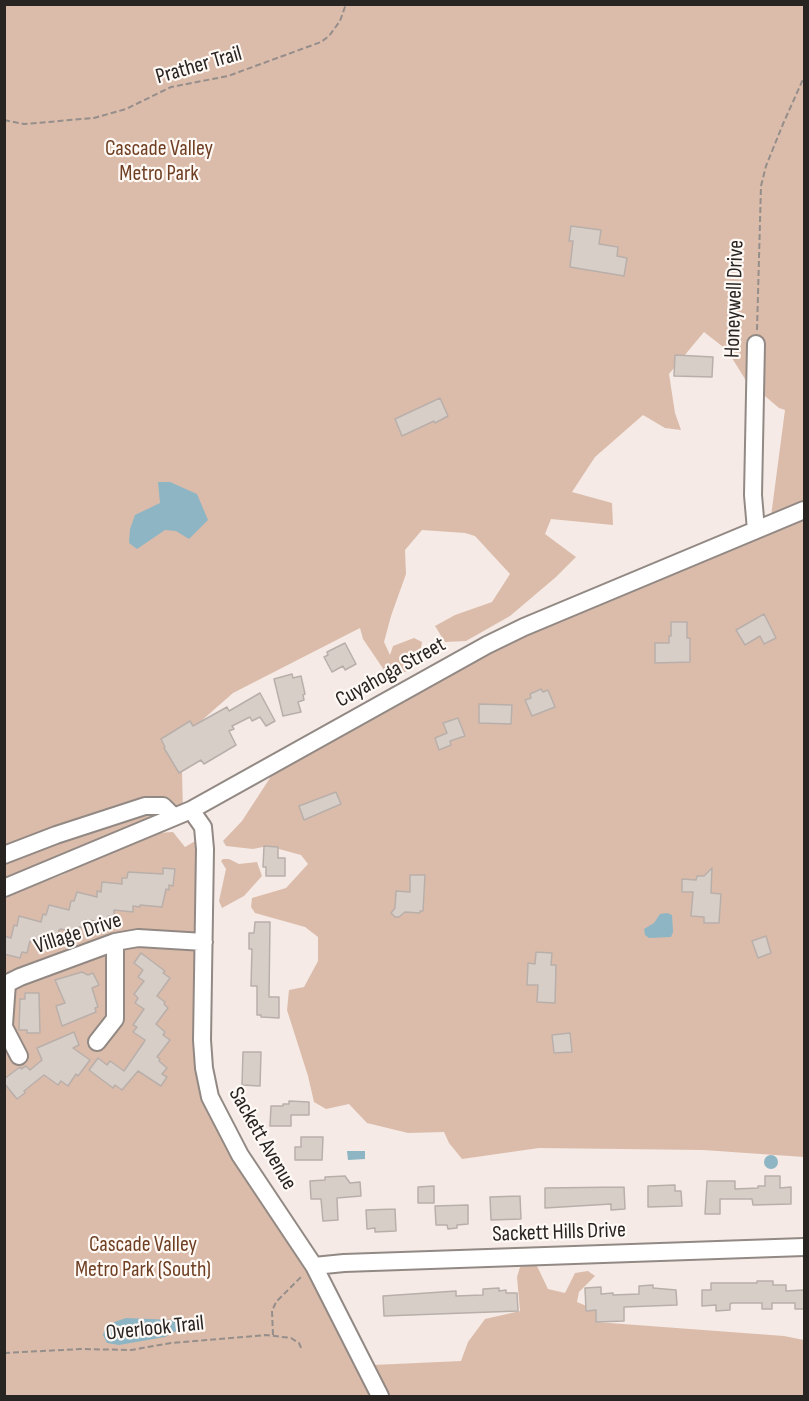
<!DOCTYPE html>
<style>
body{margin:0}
#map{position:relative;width:809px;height:1401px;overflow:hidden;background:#f5eae5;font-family:"Sofia Sans Condensed",sans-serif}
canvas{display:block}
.frame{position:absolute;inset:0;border:6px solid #282422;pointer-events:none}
</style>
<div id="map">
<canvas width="809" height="1401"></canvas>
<div class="frame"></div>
</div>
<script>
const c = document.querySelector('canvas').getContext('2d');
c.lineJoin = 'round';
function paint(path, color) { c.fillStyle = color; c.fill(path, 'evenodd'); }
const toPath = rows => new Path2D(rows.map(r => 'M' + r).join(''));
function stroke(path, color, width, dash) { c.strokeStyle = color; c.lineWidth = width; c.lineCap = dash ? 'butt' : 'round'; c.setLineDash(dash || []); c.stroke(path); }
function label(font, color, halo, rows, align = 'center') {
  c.font = font + ' "Sofia Sans Condensed",sans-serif'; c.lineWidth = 4.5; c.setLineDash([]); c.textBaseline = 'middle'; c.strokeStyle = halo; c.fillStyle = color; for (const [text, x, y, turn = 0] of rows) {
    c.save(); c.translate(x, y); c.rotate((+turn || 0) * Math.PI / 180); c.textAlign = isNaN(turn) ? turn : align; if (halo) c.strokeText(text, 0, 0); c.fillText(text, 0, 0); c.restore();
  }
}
const green = toPath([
 [5,5,804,5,804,1157,703,1150,539,1148,462,1159,449,1143,444,1132,408,1133,367,1123,349,1104,326,1109,314,1102,308,1076,287,1010,289,990,304,987,318,961,318,937,305,927,255,913,251,907,252,898,286,888,308,864,301,855,268,846,253,849,226,846,223,841,242,821,281,761,491,643,770,524,785,410,779,408,745,379,727,350,704,332,669,374,675,413,681,430,665,428,643,415,595,457,572,492,612,503,613,525,551,519,545,534,576,557,556,577,510,616,466,641,445,642,435,626,455,615,492,602,510,574,475,536,465,533,422,530,405,550,406,574,391,616,384,642,390,655,393,646,414,638,422,642,419,659,411,669,399,675,384,670,363,639,360,628,233,693,192,729,182,771,183,813,5,887],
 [173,832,185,847,204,836,204,1068,256,1179,380,1396,5,1396,4,897,62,875,93,858,157,833],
 [223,859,229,859,239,864,257,862,262,876,244,896,222,908,219,901,226,869,221,861],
 [536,1264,548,1289,565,1293,575,1273,588,1271,595,1276,579,1292,577,1302,596,1310,596,1322,784,1336,804,1340,804,1396,388,1396,373,1365,461,1361,468,1342,485,1319,520,1311,517,1277,520,1267]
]);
const water = toPath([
 [158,482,170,482,197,494,208,520,189,539,176,531,165,530,137,549,129,543,130,529,135,515,160,503],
 [667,913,672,915,673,932,671,937,649,938,645,935,644,929,654,923,660,914],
 [347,1151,365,1151,365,1159,348,1160],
 '764 1162a7 7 0 1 1 14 0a7 7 0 1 1-14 0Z',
 [126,1318,174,1320,178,1324,178,1330,165,1337,119,1345,107,1343,103,1335,106,1325]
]);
const building = toPath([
 [571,226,601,230,599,244,618,247,617,256,627,258,624,276,570,267,573,241,569,241,571,226],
 [675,355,713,357,712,377,674,376,675,355],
 [440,398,448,416,435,423,434,421,402,436,395,419,440,398],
 [764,614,776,638,764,644,760,636,745,645,736,630,764,614],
 [671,622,687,622,687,638,690,638,690,662,655,663,655,643,669,643,669,636,671,636,671,622],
 [345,643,356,664,345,670,343,666,332,672,324,657,328,655,327,652,345,643],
 [292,674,293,678,301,676,305,694,303,695,304,700,298,702,301,712,283,716,274,679,292,674],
 [541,689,543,692,548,690,555,707,532,716,525,700,531,698,530,694,541,689],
 [260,693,275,721,266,726,260,717,252,721,250,717,232,726,234,729,229,731,236,745,204,764,201,760,179,773,164,748,165,747,161,739,190,721,193,726,227,707,229,711,260,693],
 [479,704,512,705,511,724,479,723,479,704],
 [458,718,465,736,450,741,451,745,439,750,435,738,447,733,443,723,458,718],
 [336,792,341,804,304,820,299,806,336,792],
 [264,846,278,847,278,858,285,858,285,876,266,876,266,867,263,867,264,846],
 [163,868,175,869,173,886,169,885,169,890,166,889,162,907,140,905,140,907,133,906,133,912,114,910,114,917,108,916,108,922,86,920,84,928,79,927,77,933,61,929,59,930,56,942,51,940,50,946,40,944,37,938,37,944,30,941,27,953,22,952,20,958,4,954,4,936,11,938,14,925,17,926,19,916,41,922,43,914,46,915,49,905,69,910,71,901,74,901,77,892,97,897,97,891,101,892,102,882,122,884,122,878,127,878,128,872,163,874,163,868],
 [712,868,711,893,721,894,719,923,704,923,704,917,691,916,693,892,682,892,682,879,696,880,697,876,704,876,712,868],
 [410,875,425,875,423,911,420,911,420,913,405,912,399,917,395,917,391,913,395,908,396,891,410,892,410,875],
 [255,922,270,922,269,997,279,997,279,1018,261,1017,261,1015,257,1015,257,986,251,986,252,949,249,949,249,933,254,933,255,922],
 [766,936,771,953,758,958,752,941,766,936],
 [536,952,552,953,551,965,556,965,555,1003,537,1002,538,985,527,985,528,963,535,964,536,952],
 [141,953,165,971,163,973,170,978,157,996,165,1002,164,1004,168,1008,156,1024,165,1032,163,1035,170,1040,157,1057,160,1059,159,1061,167,1068,162,1074,167,1077,161,1086,138,1071,122,1090,115,1085,113,1088,89,1070,98,1058,107,1065,110,1061,124,1071,144,1042,145,1040,133,1032,137,1027,133,1025,144,1009,135,1003,138,998,134,994,144,981,138,977,143,970,134,963,141,953],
 [82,972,88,975,93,973,99,985,92,988,98,1007,95,1008,96,1012,62,1026,56,1006,65,1003,55,980,82,972],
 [25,993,39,993,40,1033,27,1033,27,1030,19,1030,20,999,25,999,25,993],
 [74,1032,79,1045,73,1048,90,1060,78,1076,76,1074,68,1086,61,1081,58,1085,44,1075,24,1091,25,1093,17,1099,4,1083,4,1079,20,1067,21,1069,26,1066,30,1070,42,1060,37,1048,74,1032],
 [570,1033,572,1052,554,1053,552,1035,570,1033],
 [243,1052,261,1052,260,1086,242,1085,243,1052],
 [289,1101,309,1102,309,1115,291,1115,291,1126,270,1126,271,1106,283,1106,283,1104,289,1104,289,1101],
 [301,1137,323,1137,322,1160,295,1160,295,1147,301,1147,301,1137],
 [345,1176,350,1183,360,1182,361,1196,337,1198,338,1220,323,1221,321,1199,311,1199,310,1181,325,1180,325,1177,345,1176],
 [765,1176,780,1176,780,1188,791,1187,791,1204,753,1205,752,1199,720,1199,720,1214,705,1214,707,1181,735,1181,735,1189,758,1188,758,1186,765,1186,765,1176],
 [675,1185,675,1191,681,1191,682,1206,648,1207,648,1186,675,1185],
 [434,1186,434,1203,418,1203,418,1187,434,1186],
 [624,1187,625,1209,611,1210,611,1204,545,1208,545,1188,624,1187],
 [520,1196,521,1219,491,1220,490,1197,520,1196],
 [468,1205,468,1224,457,1225,457,1228,448,1229,447,1225,436,1225,435,1206,468,1205],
 [395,1209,396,1231,375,1232,375,1228,367,1229,366,1210,395,1209],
 [757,1281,773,1281,773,1285,786,1285,786,1291,804,1290,804,1309,795,1309,795,1303,772,1303,772,1309,762,1309,762,1303,732,1303,730,1304,730,1310,716,1311,716,1305,702,1306,702,1290,711,1290,711,1283,757,1283,757,1281],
 [653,1285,653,1288,676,1290,677,1305,624,1307,624,1321,596,1322,596,1310,586,1311,585,1288,601,1287,601,1294,613,1293,613,1295,639,1294,639,1286,653,1285],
 [499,1288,499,1291,506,1290,506,1293,517,1293,518,1311,384,1316,383,1296,456,1291,456,1296,483,1295,483,1289,499,1288]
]);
const path = toPath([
 [4,120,24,124,94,118,126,109,171,87,228,76,321,42,329,36,340,21,346,4],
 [757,330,761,186,766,166,783,124,804,77],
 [273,1335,272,1311,276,1302,303,1275],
 [4,1353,81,1349,131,1350,171,1343,266,1335,291,1338,299,1343,302,1350]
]);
const minor = toPath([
 [756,530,753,495,756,344],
 [191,810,203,827,205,849,202,1040,204,1068,210,1097,240,1155,314,1266,380,1396],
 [4,855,56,835,145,806,163,806,174,817],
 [4,888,191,810,487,645,524,627,804,510],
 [4,985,20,977,115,942,138,938,204,942],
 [4,1025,7,983],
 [4,1027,19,1056],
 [97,1042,115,1019,115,942],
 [314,1266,344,1263,804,1247]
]);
const streetNames = [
 ["Prather Trail",199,66,-16],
 ["Honeywell Drive",735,299,-88],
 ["Cuyahoga Street",391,673,-29],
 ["Village Drive",78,934,-18],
 ["Sackett Avenue",262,1139,60],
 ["Sackett Hills Drive",559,1233,-2],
 ["Overlook Trail",155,1329,-6]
];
const parkNames = [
 ["Cascade Valley",159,149],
 ["Metro Park",159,174],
 ["Cascade Valley",143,1245],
 ["Metro Park (South)",143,1270]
];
paint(green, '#dbbcab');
paint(water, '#8db5c3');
paint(building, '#d8cec8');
stroke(building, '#b9afaa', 1.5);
stroke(minor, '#928984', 20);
stroke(path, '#958e8a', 2, [6, 3]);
stroke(minor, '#fff', 16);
label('22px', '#282422', '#fff9f5', streetNames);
label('22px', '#6f3f23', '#fff9f5', parkNames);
</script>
